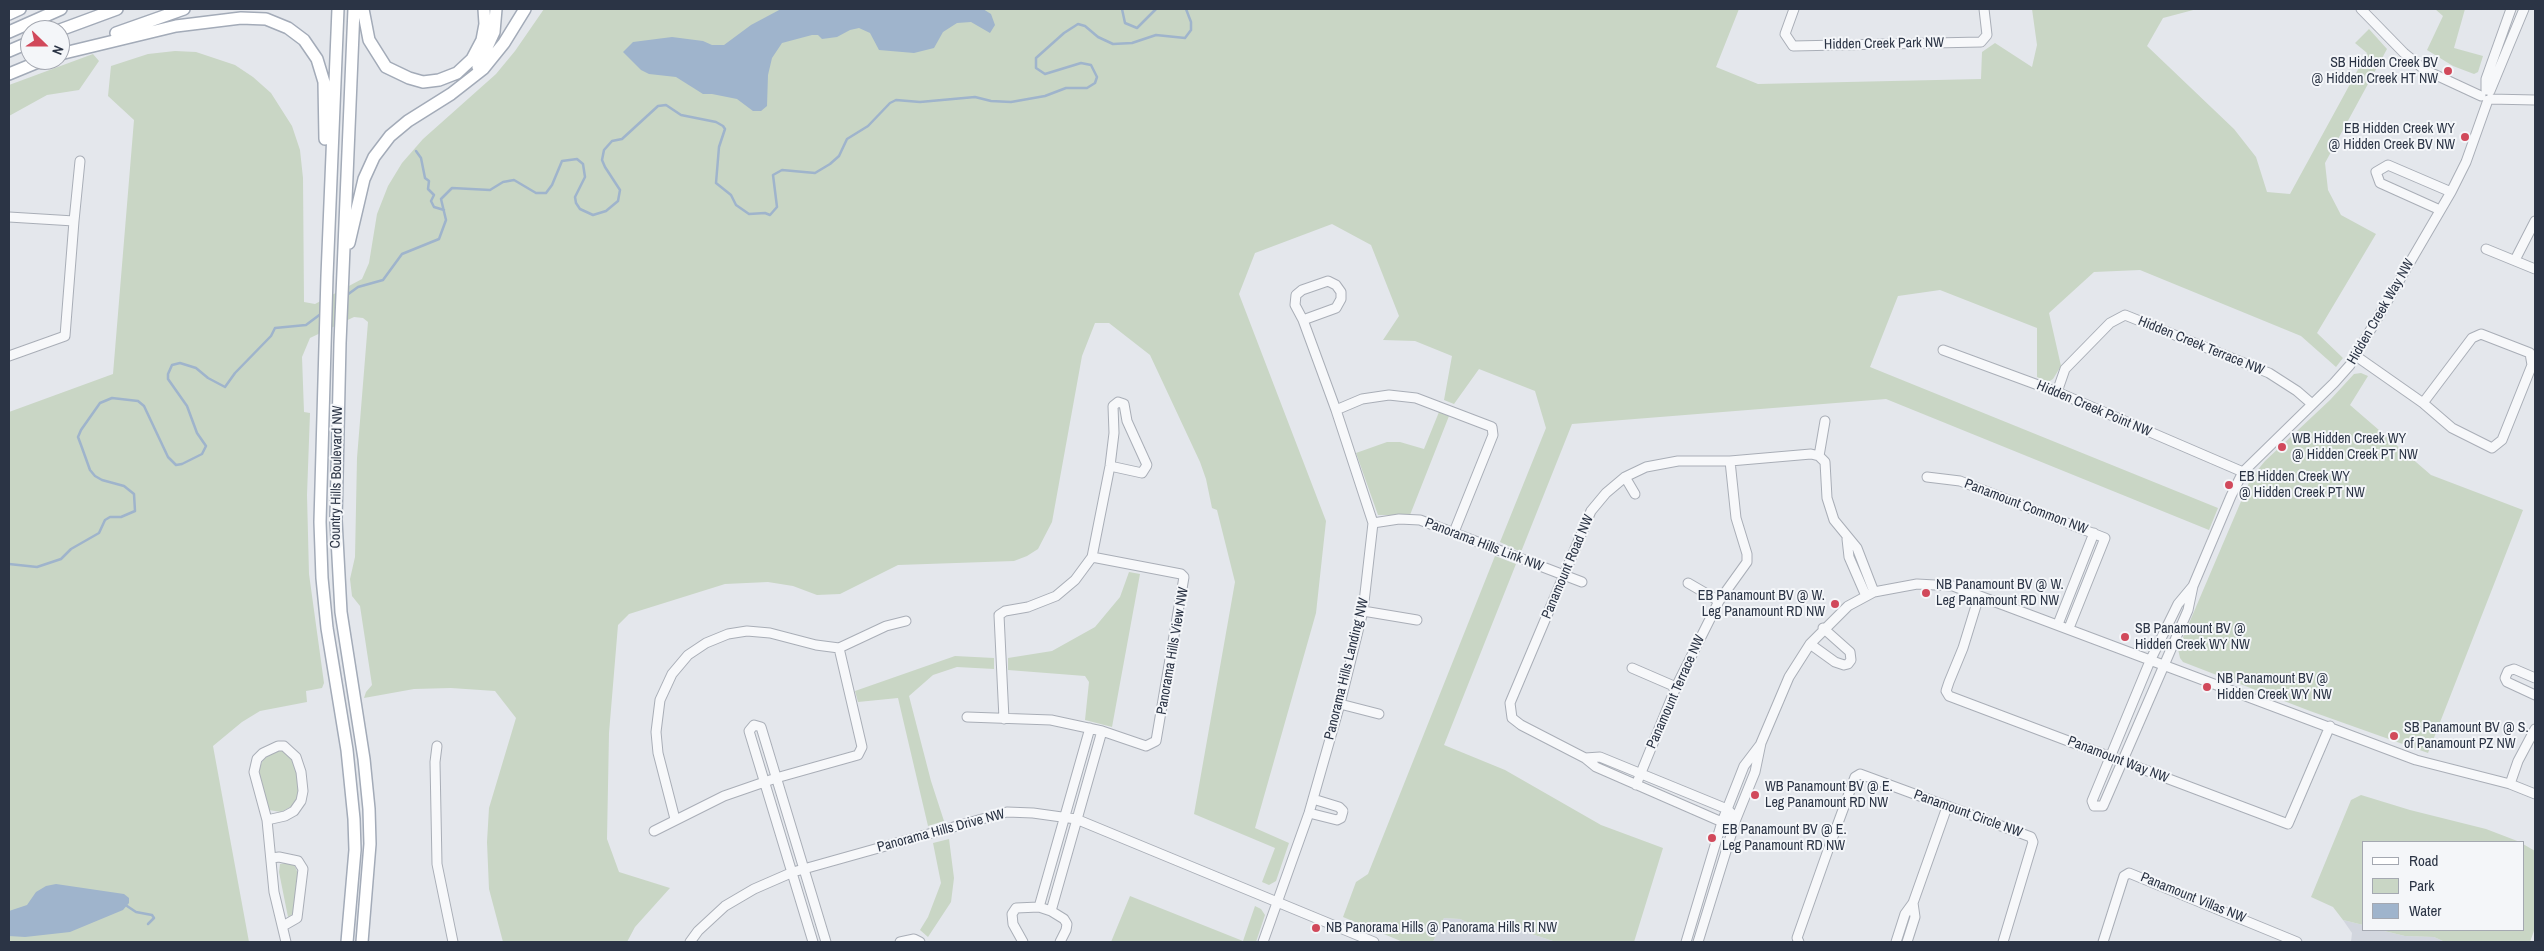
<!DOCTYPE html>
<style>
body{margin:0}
#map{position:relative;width:2544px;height:951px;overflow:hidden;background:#e4e7ec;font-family:"Archivo Narrow",sans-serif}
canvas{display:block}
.frame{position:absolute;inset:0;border:10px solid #2b3445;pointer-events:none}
.legend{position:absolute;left:2362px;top:841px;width:162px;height:90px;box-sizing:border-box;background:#f4f6f9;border:1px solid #a4a8b1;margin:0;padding:6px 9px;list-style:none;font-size:15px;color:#2b3445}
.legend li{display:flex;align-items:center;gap:10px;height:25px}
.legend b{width:25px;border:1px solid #a4a8b1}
.north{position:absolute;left:20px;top:20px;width:50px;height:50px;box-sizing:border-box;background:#f4f6f9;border:1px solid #a4a8b1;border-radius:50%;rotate:112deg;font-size:14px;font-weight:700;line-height:20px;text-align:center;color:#2b3445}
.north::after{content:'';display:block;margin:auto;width:18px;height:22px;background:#d1495b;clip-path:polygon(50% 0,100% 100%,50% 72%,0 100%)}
</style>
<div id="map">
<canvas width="2544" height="951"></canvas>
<div class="frame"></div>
<ul class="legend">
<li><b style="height:6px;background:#fff"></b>Road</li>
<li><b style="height:14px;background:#c9d6c5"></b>Park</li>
<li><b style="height:14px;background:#9fb4cc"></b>Water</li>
</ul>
<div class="north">N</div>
</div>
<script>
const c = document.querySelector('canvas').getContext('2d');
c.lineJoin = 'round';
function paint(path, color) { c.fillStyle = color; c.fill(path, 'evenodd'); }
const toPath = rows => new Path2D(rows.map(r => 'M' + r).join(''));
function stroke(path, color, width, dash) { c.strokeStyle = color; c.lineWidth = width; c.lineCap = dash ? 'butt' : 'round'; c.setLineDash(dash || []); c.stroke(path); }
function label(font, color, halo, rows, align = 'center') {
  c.font = font + ' "Archivo Narrow",sans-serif'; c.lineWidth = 4; c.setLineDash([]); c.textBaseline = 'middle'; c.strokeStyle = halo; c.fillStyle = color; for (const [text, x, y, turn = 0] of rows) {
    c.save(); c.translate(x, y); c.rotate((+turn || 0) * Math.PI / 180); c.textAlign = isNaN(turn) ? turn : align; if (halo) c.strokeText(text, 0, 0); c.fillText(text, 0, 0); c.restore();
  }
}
const built = toPath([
 [1444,918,1460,919,1474,925,1493,927,1504,925,1556,942,1433,942],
 [2343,920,2363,925,2363,930,2380,930,2405,936,2434,937,2445,942,2351,942,2352,933]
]);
const green = toPath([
 [544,9,1739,9,1716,67,1758,84,1981,79,1982,52,1995,43,2032,67,2037,45,2032,9,2197,9,2163,18,2147,46,2234,129,2256,157,2267,192,2290,194,2367,53,2355,43,2369,29,2387,49,2325,163,2328,190,2341,215,2376,234,2317,333,2343,358,2336,367,2301,336,2140,270,2094,272,2049,313,2061,366,2053,379,2048,382,2037,377,2037,328,1940,290,1898,296,1870,367,2218,508,2209,530,1886,399,1572,424,1521,552,1500,542,1546,428,1535,391,1479,369,1454,404,1444,400,1452,356,1415,341,1383,340,1399,316,1371,245,1332,224,1255,253,1239,294,1326,521,1316,613,1255,828,1289,843,1276,881,1269,885,1262,882,1275,848,1194,814,1235,582,1217,510,1212,508,1206,479,1200,462,1150,355,1109,323,1095,323,1082,356,1052,522,1038,549,1027,556,1014,561,898,565,840,594,817,595,793,586,768,582,725,584,629,614,618,625,609,733,607,839,619,872,670,888,635,927,627,942,503,942,489,889,487,842,489,808,516,718,495,691,451,688,414,689,364,698,366,692,372,685,360,606,352,596,350,579,355,557,357,458,368,322,363,318,354,317,310,338,302,357,304,412,310,413,307,495,309,574,324,683,322,688,306,691,307,702,260,711,242,722,213,746,249,942,9,942,9,412,113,374,134,120,108,96,111,66,148,54,175,51,196,52,235,65,253,77,271,93,292,126,300,150,303,178,304,302,315,304,362,279,369,263,377,214,388,186,402,163,423,139,496,74,515,51],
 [2435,9,2465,9,2454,48,2483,56,2478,72,2474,74,2453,66,2427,50,2443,16],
 [93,54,99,61,79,90,47,95,9,116,9,85],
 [2361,373,2368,376,2350,405,2431,475,2523,510,2428,753,2310,711,2183,662,2180,658,2178,649,2251,478,2265,461,2330,400,2354,374],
 [1439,412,1449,416,1410,515,1378,515,1356,453,1387,442,1400,442,1424,449],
 [1495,556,1516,564,1444,745,1505,770,1601,825,1663,848,1634,942,1556,942,1504,925,1493,927,1474,925,1460,919,1444,918,1433,942,1403,942,1343,917,1356,882,1368,874],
 [1129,572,1140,574,1112,727,1085,720,1089,682,1085,676,1008,670,1008,658,1052,651,1095,627,1120,597],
 [955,656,994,658,994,669,957,667,933,675,909,696,931,781,944,821,928,826,898,698,858,702,855,691],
 [284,750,292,756,300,783,300,795,292,806,281,812,269,810,262,788,259,769,264,758,274,752],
 [2361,795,2410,810,2486,829,2520,842,2363,842,2363,925,2343,920,2333,907,2311,897,2351,800],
 [949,839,954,878,951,902,928,937,920,930,928,917,941,883,933,843],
 [2523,844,2535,851,2535,928,2530,942,2445,942,2434,937,2405,936,2380,930,2523,930],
 [287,863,294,864,299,876,293,914,288,917,279,872,280,864],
 [1130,896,1243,941,1255,906,1261,909,1265,915,1256,942,1111,942]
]);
const water = toPath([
 [781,9,983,9,991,14,995,25,990,33,971,22,957,23,943,32,934,48,914,53,879,50,870,33,859,28,850,30,837,37,822,39,818,35,812,35,782,43,772,58,768,75,767,106,761,111,753,111,737,99,712,94,703,94,676,77,649,74,641,70,623,52,633,42,672,37,703,41,712,45,724,45,751,25],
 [56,884,124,894,129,898,129,903,123,910,70,932,25,937,9,936,9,911,27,905,36,892,46,886]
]);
const stream = toPath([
 [1122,9,1125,23,1137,28,1156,9],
 [416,151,421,158,425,178,429,181,428,189,434,195,431,201,434,207,444,210],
 [347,295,358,287,383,280,402,254,439,239,446,220,441,199,452,188,490,190,503,182,514,180,536,193,546,193,552,185,562,161,577,159,583,164,585,177,575,197,576,203,580,209,593,215,606,211,618,201,620,190,605,167,602,160,604,150,612,141,622,139,658,106,666,105,681,115,716,122,723,126,725,129,719,147,716,183,731,195,736,205,749,214,765,213,770,215,777,207,773,175,782,170,815,173,830,164,839,156,847,139,868,126,890,103,896,100,920,102,975,97,991,101,1011,102,1045,96,1066,88,1087,88,1095,83,1097,77,1091,65,1081,63,1045,74,1036,68,1036,58,1064,33,1078,24,1085,26,1098,37,1113,44,1132,43,1156,35,1185,38,1191,30,1191,22,1186,9],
 [9,564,37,567,61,559,71,549,99,533,105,520,110,517,121,517,135,511,134,494,124,486,102,480,95,476,90,470,81,445,78,437,81,430,100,403,112,398,138,401,144,406,168,457,176,465,182,464,202,454,206,446,197,433,187,406,168,379,168,374,172,365,180,363,196,368,208,378,225,387,235,373,271,336,275,328,306,325,322,313],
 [127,906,136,912,152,915,154,918,148,924]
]);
const minor = toPath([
 [1794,9,1785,34,1793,46,1981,42,1987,35,1984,9],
 [2361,9,2404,53,2425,70,2481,96],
 [2486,90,2486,79,2511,9],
 [2490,91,2524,9],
 [2490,99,2535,100],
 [2440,210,2380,183,2376,172,2388,165,2451,192],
 [9,217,74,221,65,336,9,356],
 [74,221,80,161],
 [2486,249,2535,269],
 [2515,260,2535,221],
 [1943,350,2057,392,2243,472],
 [2356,356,2423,403,2452,428,2492,448,2502,440,2532,365,2530,353,2481,334,2472,338,2423,403],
 [2057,392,2065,369,2110,323,2125,315,2269,373,2297,391,2312,404],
 [1336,410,1362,399,1389,395,1416,398,1492,427,1493,435,1454,532],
 [1819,456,1825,421],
 [1625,477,1635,494],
 [1927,477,1960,481,2105,538,2069,628],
 [1373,523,1399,519,1420,520,1582,582],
 [1847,539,1849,557,1866,596],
 [1688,583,1719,601],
 [2193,586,2178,604,2150,661,2092,801,2094,806,2103,806,2188,610,2193,586,2231,496,2243,472,2334,383,2350,365,2451,192,2466,162,2488,100],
 [1979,596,1963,648,1949,682,1946,691,1949,696,2288,824,2330,726],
 [1363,611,1417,620],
 [2058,624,2094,533],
 [1810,644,1835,662,1844,665,1848,664,1851,660,1850,652,1823,628],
 [839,648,886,626,906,621],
 [1632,668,1676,687],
 [2535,678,2514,669,2508,671,2505,678,2507,682,2535,695],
 [1340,704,1379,714],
 [967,717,1051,720,1102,731,1146,746,1156,741,1184,577,1181,574,1092,557],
 [1004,719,999,615,1005,611,1028,607,1056,596,1075,580,1092,557,1110,466,1114,433,1113,406,1118,402,1124,404,1127,421,1147,465,1142,473,1110,466],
 [437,746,435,762,437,864,453,942],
 [1585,758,1600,757,1727,809,1731,813],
 [2510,784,2518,761,2535,729],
 [1636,785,1676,687,1719,601,1747,562,1747,554,1736,518,1730,461],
 [1309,813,1337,820,1341,818,1343,811,1339,807,1313,799],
 [1736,819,1722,822,1596,767,1585,758,1521,725,1512,718,1510,703,1591,511,1606,493,1625,477,1646,467,1678,461,1730,461,1811,454,1819,456,1825,462,1827,498,1834,520,1857,548,1874,592],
 [267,820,285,816,294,811,301,801,303,791,301,772,296,757,284,746,278,746,263,753,257,759,254,772,267,820,274,892,286,942],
 [654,831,724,796,776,778,858,755,862,747,839,648,816,645,770,633,747,631,728,634,706,643,688,655,672,674,660,700,656,732,658,753,675,819],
 [272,858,279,857,298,861,303,869,297,918,283,926],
 [1039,907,1090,728],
 [1051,911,1102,731],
 [690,942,698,931,725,906,754,889,793,872,1007,812,1033,813,1076,819,1374,942],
 [813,942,749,731,754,725,761,727,826,942],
 [900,942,914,939,920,942],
 [1023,942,1013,924,1012,914,1016,908,1039,907,1051,911,1064,919,1067,924,1066,930,1060,942],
 [1263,942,1309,813,1340,704,1363,611,1373,523,1336,410,1303,320,1295,305,1296,295,1302,290,1328,281,1336,285,1341,292,1341,299,1336,308,1303,320],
 [1686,942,1722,822,1744,766,1760,745],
 [1698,942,1736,819,1755,772,1761,743,1789,677,1810,644,1848,606,1874,592,1917,584,1953,586,2416,760,2510,784,2535,794],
 [1799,942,1797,938,1827,853,1855,777,1860,774,2031,837,2033,842,2003,942],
 [1896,942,1905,914,1913,903,1947,807],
 [1907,942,1915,917,1913,903],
 [2103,942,2124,876,2129,873,2297,942]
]);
const major = toPath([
 [338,9,327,276,320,522,322,578,327,628,347,750,354,819,355,850,347,942],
 [354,9,340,343,336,520,341,612,364,759,369,809,370,844,362,942],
 [363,9,369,40,386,67,409,78,423,82,439,80,457,73,472,59,482,40,485,24,484,9],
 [9,14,20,9],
 [60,30,117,9],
 [9,32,61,9],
 [116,33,184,9],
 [9,51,30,42],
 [60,54,176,26,241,18,266,19,288,28,304,40,317,59,324,82,325,139],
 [478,67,494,32,496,9],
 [9,74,43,60],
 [349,243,364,179,374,157,390,136,408,121,451,94,483,69,504,43,525,9]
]);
const markers = [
 [2448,71,5,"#d1495b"],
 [2465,137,5,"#d1495b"],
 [2282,447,5,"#d1495b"],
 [2229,485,5,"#d1495b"],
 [1926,593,5,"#d1495b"],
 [1835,604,5,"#d1495b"],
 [2125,637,5,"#d1495b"],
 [2207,687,5,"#d1495b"],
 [2394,736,5,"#d1495b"],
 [1755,795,5,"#d1495b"],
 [1712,838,5,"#d1495b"],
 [1316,928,5,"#d1495b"]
];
const streetNames = [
 ["Hidden Creek Park NW",1884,44,-1],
 ["Hidden Creek Way NW",2381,312,-60],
 ["Hidden Creek Terrace NW",2201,346,22],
 ["Hidden Creek Point NW",2094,409,23],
 ["Country Hills Boulevard NW",337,477,-89],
 ["Panamount Common NW",2026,507,21],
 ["Panorama Hills Link NW",1484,545,21],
 ["Panamount Road NW",1568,567,-67],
 ["Panorama Hills View NW",1173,651,-80],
 ["Panorama Hills Landing NW",1347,669,-76],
 ["Panamount Terrace NW",1676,692,-66],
 ["Panamount Way NW",2118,760,21],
 ["Panamount Circle NW",1968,814,20],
 ["Panorama Hills Drive NW",941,831,-15],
 ["Panamount Villas NW",2193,898,22]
];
const poiNames = [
 ["SB Hidden Creek BV",2438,63,"right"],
 ["@ Hidden Creek HT NW",2438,79,"right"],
 ["EB Hidden Creek WY",2455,129,"right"],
 ["@ Hidden Creek BV NW",2455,145,"right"],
 ["WB Hidden Creek WY",2292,439],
 ["@ Hidden Creek PT NW",2292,455],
 ["EB Hidden Creek WY",2239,477],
 ["@ Hidden Creek PT NW",2239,493],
 ["NB Panamount BV @ W.",1936,585],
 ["Leg Panamount RD NW",1936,601],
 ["EB Panamount BV @ W.",1825,596,"right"],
 ["Leg Panamount RD NW",1825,612,"right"],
 ["SB Panamount BV @",2135,629],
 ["Hidden Creek WY NW",2135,645],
 ["NB Panamount BV @",2217,679],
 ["Hidden Creek WY NW",2217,695],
 ["SB Panamount BV @ S.",2404,728],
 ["of Panamount PZ NW",2404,744],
 ["WB Panamount BV @ E.",1765,787],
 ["Leg Panamount RD NW",1765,803],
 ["EB Panamount BV @ E.",1722,830],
 ["Leg Panamount RD NW",1722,846],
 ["NB Panorama Hills @ Panorama Hills RI NW",1326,928]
];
paint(built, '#d2d6de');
paint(green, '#c9d6c5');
paint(water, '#9fb4cc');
stroke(stream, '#9fb4cc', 2.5);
stroke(minor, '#a9aeb7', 11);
stroke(major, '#a3abb8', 14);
stroke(minor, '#f7f8fa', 9);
stroke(major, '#fff', 11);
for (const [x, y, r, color] of markers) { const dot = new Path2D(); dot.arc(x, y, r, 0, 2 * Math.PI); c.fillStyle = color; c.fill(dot); stroke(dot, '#f4f6f9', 2); }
label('14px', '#2b3445', '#f4f6f9', streetNames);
label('14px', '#2b3445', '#f4f6f9', poiNames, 'left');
</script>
